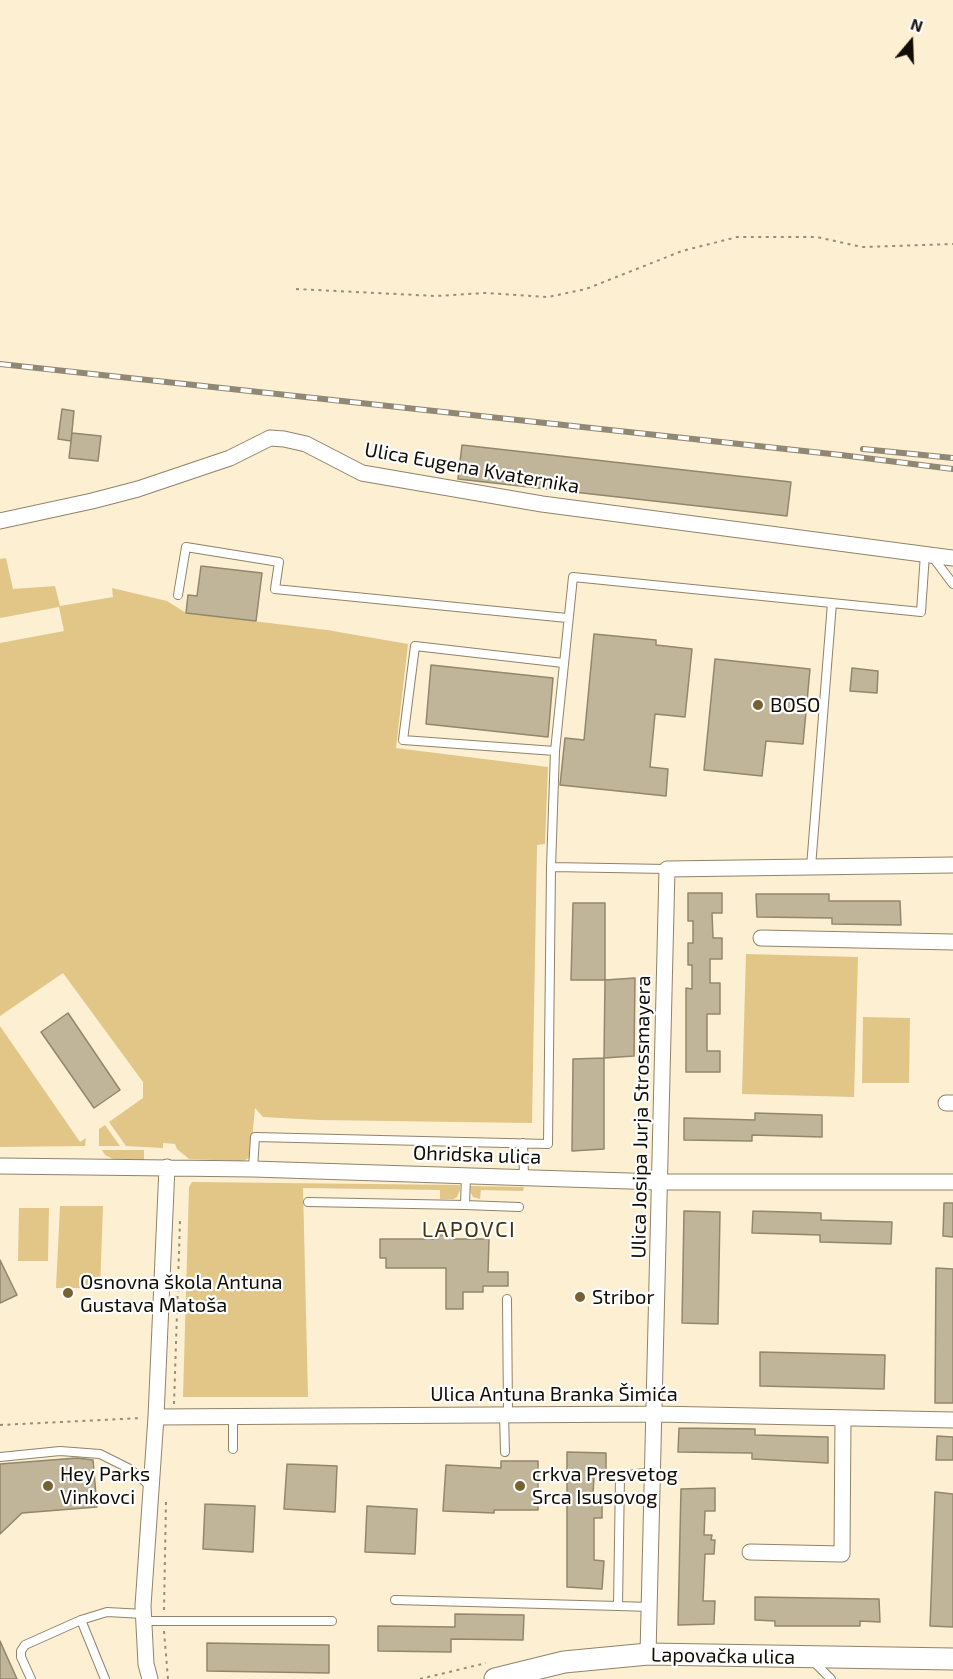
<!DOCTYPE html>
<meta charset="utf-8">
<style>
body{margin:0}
#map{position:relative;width:953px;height:1679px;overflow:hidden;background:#fcefd2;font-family:"Exo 2",sans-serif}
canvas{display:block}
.north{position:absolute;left:881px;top:12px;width:60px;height:60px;-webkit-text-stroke:4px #fefefe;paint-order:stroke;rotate:19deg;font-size:16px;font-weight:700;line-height:24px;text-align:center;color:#110d04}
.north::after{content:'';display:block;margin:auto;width:21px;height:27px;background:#110d04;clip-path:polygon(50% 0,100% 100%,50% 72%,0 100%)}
</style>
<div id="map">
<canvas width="953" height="1679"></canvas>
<div class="north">N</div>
</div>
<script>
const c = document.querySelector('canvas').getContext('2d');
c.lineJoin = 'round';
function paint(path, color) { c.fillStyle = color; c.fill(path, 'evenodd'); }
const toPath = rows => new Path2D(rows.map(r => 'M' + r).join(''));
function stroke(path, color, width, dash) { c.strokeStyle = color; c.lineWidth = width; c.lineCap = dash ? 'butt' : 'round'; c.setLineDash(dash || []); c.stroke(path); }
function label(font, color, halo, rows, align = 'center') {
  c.font = font + ' "Exo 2",sans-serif'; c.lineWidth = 4.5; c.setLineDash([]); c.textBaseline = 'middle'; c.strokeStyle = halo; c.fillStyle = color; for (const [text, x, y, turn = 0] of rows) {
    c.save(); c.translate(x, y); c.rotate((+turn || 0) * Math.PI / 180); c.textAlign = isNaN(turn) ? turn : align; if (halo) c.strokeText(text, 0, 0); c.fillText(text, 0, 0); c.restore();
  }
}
const green = toPath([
 [6,558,13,589,55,586,60,606,113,597,112,588,167,601,186,613,327,630,408,644,396,748,548,767,545,844,537,845,532,1123,319,1120,263,1117,255,1108,251,1151,249,1158,243,1161,236,1161,189,1159,177,1149,175,1144,163,1143,163,1148,126,1146,109,1122,143,1098,143,1082,63,973,0,1016,0,643,64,631,59,607,0,618,0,559],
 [746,954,858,957,854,1097,742,1094],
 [863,1017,910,1018,909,1083,862,1083],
 [0,1026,80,1142,86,1138,85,1146,0,1147],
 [105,1125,120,1146,99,1146,99,1129],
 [102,1150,144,1150,144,1160,113,1159,105,1155],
 [192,1182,460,1185,460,1190,457,1197,454,1199,440,1199,440,1190,303,1188,308,1397,183,1397,189,1187],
 [470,1186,524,1187,523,1191,481,1190,480,1199,473,1197,471,1193],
 [60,1206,103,1206,100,1288,56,1288],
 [19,1208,49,1208,48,1261,18,1261]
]);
const building = toPath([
 [62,409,74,411,71,441,58,439,62,409],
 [72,433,101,436,98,461,69,458,72,433],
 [462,445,791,482,787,516,458,479,462,445],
 [201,566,262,573,256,621,186,613,188,595,197,596,201,566],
 [594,634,656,640,656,645,692,649,685,717,655,714,650,767,668,769,666,796,560,785,565,738,584,740,594,634],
 [715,659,810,669,803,744,766,741,762,776,704,770,715,659],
 [431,665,553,678,548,737,426,724,431,665],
 [852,668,878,671,877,693,850,691,852,668],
 [688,893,722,893,722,913,712,913,713,938,722,938,722,959,710,959,710,983,720,983,720,1014,707,1014,707,1051,720,1051,720,1072,686,1072,686,988,692,989,692,965,688,965,688,943,693,943,693,921,688,921,688,893],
 [756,894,829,894,829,901,900,901,901,925,832,924,832,918,757,917,756,894],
 [573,903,605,903,605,980,571,980,573,903],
 [635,978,634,1056,604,1058,605,980,635,978],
 [68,1013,120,1090,94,1108,41,1032,68,1013],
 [604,1058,604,1149,572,1151,573,1059,604,1058],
 [755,1113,822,1115,822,1137,752,1135,752,1141,684,1140,684,1118,755,1120,755,1113],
 [944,1203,953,1203,953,1237,943,1236,944,1203],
 [684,1211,720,1212,718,1324,682,1323,684,1211],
 [753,1211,821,1213,821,1220,892,1222,891,1244,820,1242,820,1235,752,1233,753,1211],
 [438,1235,453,1235,453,1239,489,1239,488,1272,508,1272,508,1286,483,1286,483,1292,463,1292,463,1309,446,1309,446,1268,386,1268,386,1258,380,1258,380,1239,438,1239,438,1235],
 [0,1260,17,1295,0,1303,0,1260],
 [936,1268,953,1269,953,1403,935,1403,936,1268],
 [760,1352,885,1355,884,1389,760,1386,760,1352],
 [679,1428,755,1429,755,1435,828,1437,828,1463,752,1459,752,1453,678,1452,679,1428],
 [937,1436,953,1437,953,1460,936,1460,937,1436],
 [567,1452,606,1453,606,1475,594,1476,593,1495,602,1496,602,1518,594,1518,594,1560,604,1561,602,1589,567,1587,567,1452],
 [77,1458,93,1460,97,1507,22,1513,0,1534,0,1464,77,1458],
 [501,1461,538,1461,538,1510,494,1510,494,1513,443,1511,446,1465,501,1468,501,1461],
 [287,1464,337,1466,335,1512,284,1509,287,1464],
 [715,1488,715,1511,705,1511,704,1535,712,1535,711,1540,715,1540,714,1554,705,1554,703,1601,715,1601,714,1624,678,1625,681,1489,715,1488],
 [935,1492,953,1494,953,1627,930,1626,935,1492],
 [205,1504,255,1506,253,1552,203,1549,205,1504],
 [367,1506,417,1509,415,1554,365,1552,367,1506],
 [755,1597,879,1599,880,1622,860,1621,860,1626,775,1626,775,1621,755,1620,755,1597],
 [455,1614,524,1615,523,1640,451,1639,451,1652,378,1651,378,1626,455,1627,455,1614],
 [0,1641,17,1679,0,1679,0,1641],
 [207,1643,329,1645,329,1673,207,1671,207,1643]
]);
const path = toPath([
 [296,289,436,296,485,293,548,297,586,289,682,251,737,237,817,237,862,247,953,244],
 [174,1404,180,1221],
 [0,1425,141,1418],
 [164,1610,166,1502],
 [164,1631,168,1679],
 [420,1679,486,1663]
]);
const lane = toPath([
 [932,556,953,584],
 [178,595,186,547,279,562,275,589,567,618],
 [555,751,403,740,415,646,563,663],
 [551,867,667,869],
 [811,867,832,603],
 [523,1143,524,1177],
 [253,1169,255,1137,548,1144,551,867,555,751,573,577,921,612,925,554],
 [308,1202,465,1205,466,1175],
 [465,1205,519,1207],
 [507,1299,508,1415],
 [504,1415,505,1452],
 [233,1449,233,1416],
 [0,1457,60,1451,100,1454,130,1469,150,1486],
 [395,1600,618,1606],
 [650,1607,618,1606,620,1476,653,1472],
 [144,1621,332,1621],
 [813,1661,831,1679],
 [31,1679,21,1657,21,1651,25,1645,81,1620],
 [105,1679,81,1620,107,1612,144,1614]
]);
const street = toPath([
 [0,521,92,501,138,489,230,458,270,438,284,439,306,444,362,473,542,504,953,558],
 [761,938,953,942],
 [946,1103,953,1103],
 [0,1166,253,1169,660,1182,953,1182],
 [156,1417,655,1414,953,1420],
 [750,1552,842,1554,843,1418],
 [648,1654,667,869,953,865],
 [150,1679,146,1664,143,1606,156,1417,167,1167]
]);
const secondary = toPath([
 [495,1679,564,1662,648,1654,953,1659]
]);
const rail = toPath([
 [0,364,841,455,953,469],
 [863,449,953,458]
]);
const markers = [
 [758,705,6,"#766231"],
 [68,1293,6,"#766231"],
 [580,1297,6,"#766231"],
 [48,1486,6,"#766231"],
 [520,1486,6,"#766231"]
];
const streetNames = [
 ["Ulica Eugena Kvaternika",472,468,10],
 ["Ulica Josipa Jurja Strossmayera",641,1117,-89],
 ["Ohridska ulica",477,1155,2],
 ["Ulica Antuna Branka Šimića",554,1394],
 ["Lapovačka ulica",723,1656,1]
];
const poiNames = [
 ["BOSO",770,705],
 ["Osnovna škola Antuna",80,1282],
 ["Gustava Matoša",80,1305],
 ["Stribor",592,1297],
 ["Hey Parks",60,1474],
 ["Vinkovci",60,1497],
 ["crkva Presvetog",532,1474],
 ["Srca Isusovog",532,1497]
];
const quarterNames = [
 ["LAPOVCI",469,1230]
];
paint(green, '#e1c688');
paint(building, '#c1b599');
stroke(building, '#92866c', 1.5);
stroke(lane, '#8f8369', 10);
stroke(street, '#8f8369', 17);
stroke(secondary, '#8f8369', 23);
stroke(path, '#978e7a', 2, [3, 4.5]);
stroke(lane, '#fff', 8);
stroke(street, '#fff', 15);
stroke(secondary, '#fff', 21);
stroke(rail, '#908874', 6);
stroke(rail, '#fefefe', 4, [11]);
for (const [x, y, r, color] of markers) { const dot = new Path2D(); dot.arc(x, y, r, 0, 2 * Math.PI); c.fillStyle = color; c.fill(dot); stroke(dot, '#fefefe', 2); }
label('20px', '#110d04', '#fefefe', streetNames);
label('20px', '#110d04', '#fefefe', poiNames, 'left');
c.letterSpacing = '1.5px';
label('22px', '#44340b', '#fefefe', quarterNames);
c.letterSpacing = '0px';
</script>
